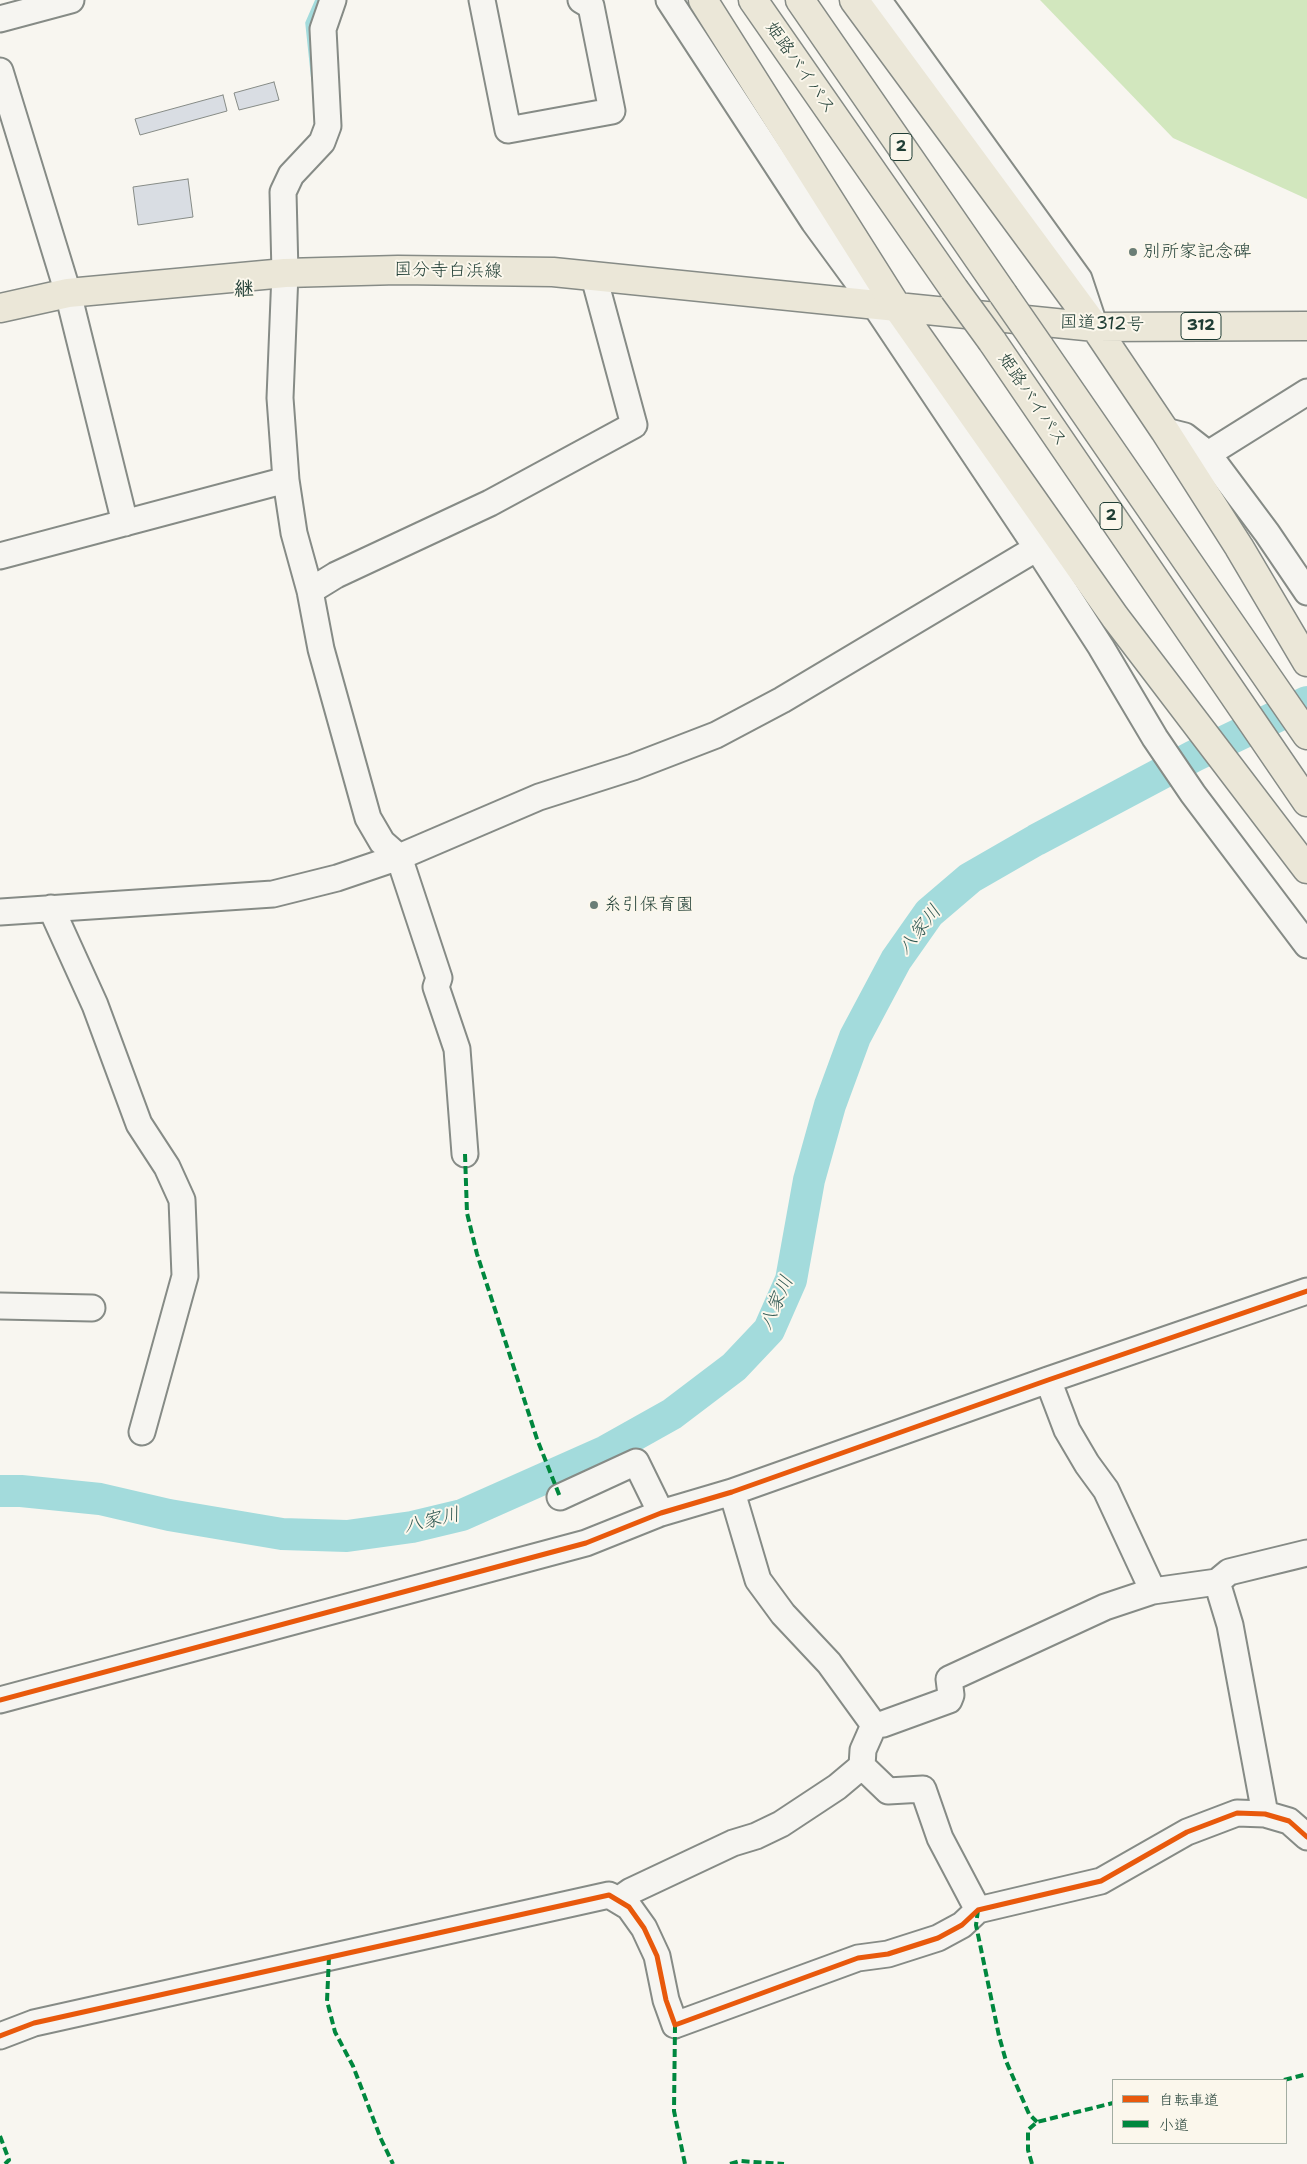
<!DOCTYPE html>
<meta charset="utf-8">
<style>
body{margin:0}
#map{position:relative;width:1307px;height:2164px;overflow:hidden;background:#f8f6f0;font-family:"Shantell Sans","Klee One",sans-serif}
canvas{display:block}
.legend{position:absolute;left:1112px;top:2079px;width:175px;height:65px;box-sizing:border-box;background:#fbf7ec;border:1px solid #a3ada2;margin:0;padding:6px 9px;list-style:none;font-size:15px;color:#1f3d34}
.legend li{display:flex;align-items:center;gap:10px;height:25px}
.legend b{width:25px;border:1px solid #a3ada2}
</style>
<div id="map">
<canvas width="1307" height="2164"></canvas>
<ul class="legend">
<li><b style="height:6px;background:#e8590c"></b>自転車道</li>
<li><b style="height:6px;background:#00873e"></b>小道</li>
</ul>
</div>
<script>
const c = document.querySelector('canvas').getContext('2d');
c.lineJoin = 'round';
function paint(path, color) { c.fillStyle = color; c.fill(path, 'evenodd'); }
const toPath = rows => new Path2D(rows.map(r => 'M' + r).join(''));
function stroke(path, color, width, dash) { c.strokeStyle = color; c.lineWidth = width; c.lineCap = dash ? 'butt' : 'round'; c.setLineDash(dash || []); c.stroke(path); }
function label(font, color, halo, rows, align = 'center') {
  c.font = font + ' "Shantell Sans","Klee One",sans-serif'; c.lineWidth = 4; c.setLineDash([]); c.textBaseline = 'middle'; c.strokeStyle = halo; c.fillStyle = color; for (const [text, x, y, turn = 0] of rows) {
    c.save(); c.translate(x, y); c.rotate((+turn || 0) * Math.PI / 180); c.textAlign = isNaN(turn) ? turn : align; if (halo) c.strokeText(text, 0, 0); c.fillText(text, 0, 0); c.restore();
  }
}
const green = toPath([
 [1040,0,1307,0,1307,199,1173,138]
]);
const stream = toPath([
 [314,80,308,23,318,0]
]);
const river = toPath([
 [0,1491,21,1491,100,1499,169,1515,282,1534,347,1536,412,1527,462,1515,606,1451,672,1414,734,1367,769,1330,791,1280,809,1180,830,1105,855,1037,896,960,929,913,970,878,1036,840,1194,756,1307,702]
]);
const building = toPath([
 [274,82,279,100,239,110,234,93,274,82],
 [223,95,227,111,140,135,135,119,223,95],
 [188,179,193,217,138,225,133,187,188,179]
]);
const minor = toPath([
 [333,0,323,29,328,126,322,142,291,175,283,192,285,273,280,398,286,480,294,533,310,591,321,649,368,818,382,842,399,857,439,978,436,987,457,1049,465,1154],
 [482,0,508,130,612,111,591,6,581,0],
 [669,0,814,222,874,304,1037,548,1101,647,1155,738,1193,794,1307,945],
 [878,0,1079,279,1092,318],
 [0,19,71,0],
 [0,71,68,293,125,523],
 [1165,431,1185,436,1208,454,1267,533,1307,592],
 [1208,454,1307,392],
 [0,556,286,480],
 [310,591,336,575,490,503,634,425,594,277],
 [51,908,95,1005,139,1124,167,1167,182,1200,185,1276,142,1432],
 [0,912,273,894,337,878,399,857,539,797,633,767,716,735,782,700,1037,548],
 [0,1306,92,1308],
 [1048,1380,1067,1430,1087,1464,1106,1490,1153,1591],
 [732,1492,758,1580,783,1614,829,1663,874,1725],
 [560,1497,636,1462,661,1513],
 [1217,1582,1230,1625,1265,1814],
 [0,1700,586,1543,661,1513,732,1492,1048,1380,1307,1291],
 [874,1725,883,1724,949,1700,951,1695,949,1679,1105,1607,1153,1591,1217,1582,1229,1572,1307,1553],
 [874,1725,863,1750,862,1766,888,1791,923,1789,940,1838,978,1910],
 [618,1900,631,1891,733,1843,756,1836,781,1824,837,1787,862,1766],
 [0,2036,34,2023,609,1895,629,1907,644,1928,657,1956,666,2000,675,2025,858,1958,888,1954,938,1938,962,1925,978,1910,1101,1881,1187,1832,1237,1813,1265,1814,1289,1821,1307,1837]
]);
const major = toPath([
 [0,308,68,293,285,273,398,270,553,272,897,307]
]);
const highway = toPath([
 [703,0,897,307,1115,617,1307,869],
 [753,0,954,289],
 [800,0,1003,294],
 [854,0,1095,327,1165,431,1239,547,1307,662],
 [897,307,1095,327,1307,326],
 [992,341,1307,802],
 [1039,346,1307,735]
]);
const highwayBridge = toPath([
 [954,289,992,341],
 [1003,294,1039,346]
]);
const quiet = toPath([
 [465,1154,467,1213,477,1254,537,1439,560,1497],
 [978,1910,976,1925,999,2036,1006,2061,1029,2114,1037,2122],
 [329,1957,327,2001,335,2032,353,2066,381,2139,393,2164],
 [675,2025,674,2111,685,2164],
 [1284,2080,1307,2074],
 [0,2136,9,2160,5,2164],
 [730,2164,740,2161,784,2164],
 [1032,2164,1028,2150,1028,2130,1037,2122,1113,2103]
]);
const cycleway = toPath([
 [0,1700,586,1543,661,1513,732,1492,1048,1380,1307,1291],
 [0,2036,34,2023,609,1895,629,1907,644,1928,657,1956,666,2000,675,2025,858,1958,888,1954,938,1938,962,1925,978,1910,1101,1881,1187,1832,1237,1813,1265,1814,1289,1821,1307,1837]
]);
const markers = [
 [1133,252,5,"#6b7e76"],
 [594,905,5,"#6b7e76"]
];
const shields = [
 [901,147,22],
 [1201,326,40],
 [1111,516,22]
];
const shieldNames = [
 ["2",901,147],
 ["312",1201,326],
 ["2",1111,516]
];
const streetNames = [
 ["姫路バイパス",800,68,55],
 ["国分寺白浜線",448,271,1],
 ["国道312号",1102,324,2],
 ["姫路バイパス",1032,400,56]
];
const poiNames = [
 ["別所家記念碑",1143,252],
 ["糸引保育園",604,905]
];
const waterNames = [
 ["八家川",920,930,-51],
 ["八家川",777,1303,-66],
 ["八家川",432,1521,-13]
];
const quarterNames = [
 ["継",244,290]
];
paint(green, '#d2e7be');
stroke(stream, '#a3dbdc', 5.5);
stroke(river, '#a3dbdc', 32);
paint(building, '#d9dde3');
stroke(building, '#868b86', 1);
stroke(minor, '#868b86', 29);
stroke(major, '#868b86', 31);
stroke(highway, '#868b86', 31);
stroke(minor, '#f6f5f1', 25);
stroke(major, '#ebe7d8', 28);
stroke(highway, '#ebe7d8', 28);
stroke(highwayBridge, '#868b86', 31, []);
stroke(highwayBridge, '#ebe7d8', 28);
stroke(quiet, '#00873e', 4, [8, 4]);
stroke(cycleway, '#e8590c', 5);
for (const [x, y, r, color] of markers) { const dot = new Path2D(); dot.arc(x, y, r, 0, 2 * Math.PI); c.fillStyle = color; c.fill(dot); stroke(dot, '#fbf7ec', 2); }
for (const [x, y, w] of shields) { const box = new Path2D(); box.roundRect(x - w / 2, y - 13.5, w, 27, 4); c.fillStyle = '#fbf7ec'; c.fill(box); stroke(box, '#1f3d34', 1); }
label('bold 16px', '#1f3d34', null, shieldNames);
label('18px', '#1f3d34', '#fbf7ec', streetNames);
label('18px', '#1f3d34', '#fbf7ec', poiNames, 'left');
label('italic 19px', '#325a54', '#fbf7ec', waterNames);
label('bold 20px', '#1f3d34', '#fbf7ec', quarterNames);
</script>
